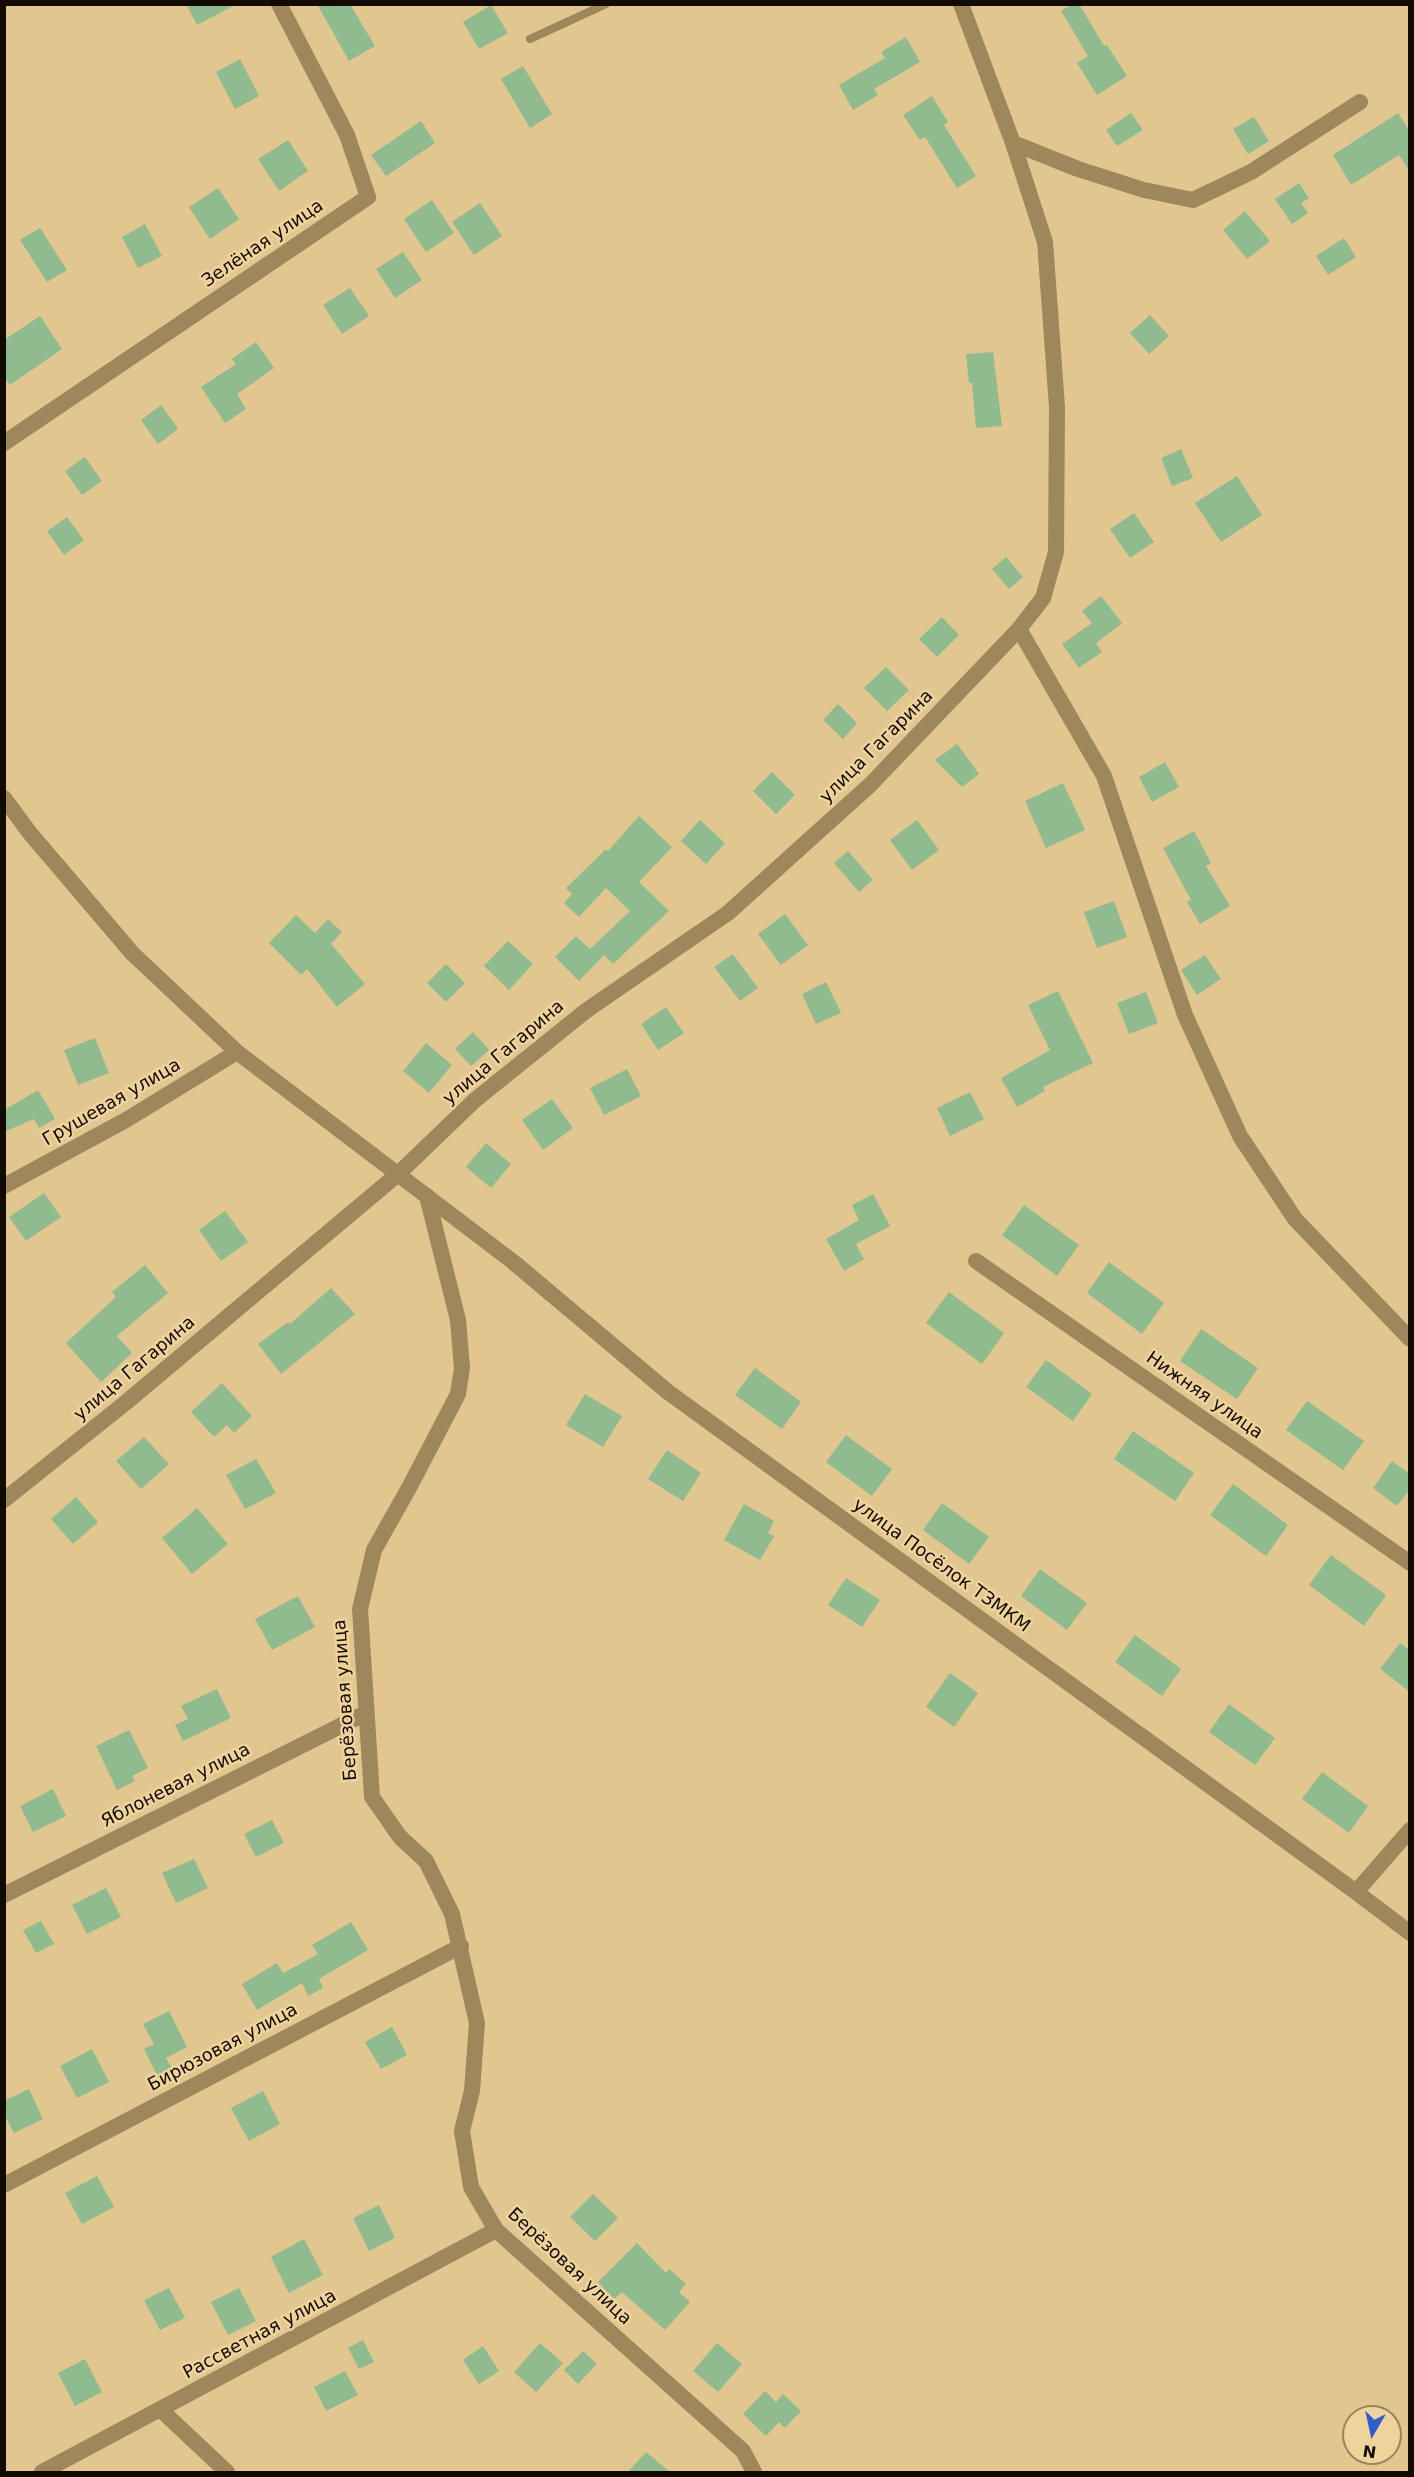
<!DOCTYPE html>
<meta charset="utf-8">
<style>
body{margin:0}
#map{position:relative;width:1414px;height:2477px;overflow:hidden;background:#e1c690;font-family:"DejaVu Sans",sans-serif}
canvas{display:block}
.frame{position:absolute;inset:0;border:6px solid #140b00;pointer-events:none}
.north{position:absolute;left:1342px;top:2405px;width:60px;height:60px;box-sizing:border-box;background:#eed39c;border:2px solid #97835e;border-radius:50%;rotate:189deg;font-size:16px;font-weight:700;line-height:24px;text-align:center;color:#140b00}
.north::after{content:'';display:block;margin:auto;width:21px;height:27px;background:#2f5dcc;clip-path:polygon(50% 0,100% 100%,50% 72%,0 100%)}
</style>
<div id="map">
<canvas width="1414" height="2477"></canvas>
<div class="frame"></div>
<div class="north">N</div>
</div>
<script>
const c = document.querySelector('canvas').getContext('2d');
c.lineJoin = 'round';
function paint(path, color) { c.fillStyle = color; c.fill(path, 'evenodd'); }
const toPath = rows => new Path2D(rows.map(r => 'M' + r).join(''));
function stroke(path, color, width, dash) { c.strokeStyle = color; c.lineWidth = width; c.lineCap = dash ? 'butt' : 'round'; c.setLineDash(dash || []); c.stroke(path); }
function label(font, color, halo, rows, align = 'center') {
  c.font = font + ' "DejaVu Sans",sans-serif'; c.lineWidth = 5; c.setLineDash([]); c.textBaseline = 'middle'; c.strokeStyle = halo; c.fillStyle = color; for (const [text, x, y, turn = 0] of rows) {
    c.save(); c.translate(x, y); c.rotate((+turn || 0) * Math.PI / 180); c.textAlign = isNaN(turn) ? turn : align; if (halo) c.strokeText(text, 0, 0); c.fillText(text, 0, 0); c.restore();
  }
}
const building = toPath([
 [186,4,237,4,197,25],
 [317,4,350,4,375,46,349,61],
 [1072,4,1079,4,1104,46,1107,45,1127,76,1097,95,1077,63,1088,56,1061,11],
 [491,5,508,33,479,49,463,22],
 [906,37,920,62,874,89,878,95,853,110,839,85,885,58,881,52],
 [240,59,259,96,235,109,216,72],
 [523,66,552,114,530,128,501,79],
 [932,96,948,122,944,125,976,176,957,188,925,137,920,140,903,115],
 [1131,113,1143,130,1117,146,1106,130],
 [1398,113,1410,132,1410,172,1399,155,1351,185,1333,155],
 [1254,117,1269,141,1248,154,1233,129],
 [421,121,435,143,386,176,371,155],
 [288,140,308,171,279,191,258,159],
 [1299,183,1309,198,1301,203,1308,213,1292,224,1275,199],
 [218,188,239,219,210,239,189,207],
 [432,200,454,233,426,252,404,219],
 [480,203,502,236,474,255,452,222],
 [1245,211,1270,241,1247,259,1223,230],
 [145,224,162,256,138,268,122,237],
 [40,228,67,270,47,282,20,240],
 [1344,238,1356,257,1328,275,1316,256],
 [403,252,422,280,395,298,376,269],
 [350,288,369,316,342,334,323,305],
 [1150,315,1169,336,1149,354,1130,333],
 [40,316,62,349,10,385,4,377,4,340],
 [256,342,274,368,237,394,246,409,225,423,201,387,236,364,232,359],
 [993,352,1002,426,976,428,972,383,969,383,966,354],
 [161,405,178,429,158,444,141,420],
 [1181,449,1193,478,1172,486,1161,458],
 [85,457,102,481,82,495,65,471],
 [1237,476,1262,515,1221,542,1195,503],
 [1134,513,1154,542,1130,558,1110,529],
 [67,517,84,540,64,555,47,531],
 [1006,557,1023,577,1009,589,992,569],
 [1101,596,1122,623,1096,643,1102,652,1079,668,1062,644,1092,623,1082,611],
 [942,617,959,635,937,657,919,639],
 [886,667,909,690,887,711,864,688],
 [838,704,857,723,843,739,823,720],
 [957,744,979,774,962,787,935,760],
 [1165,762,1179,787,1152,802,1139,777],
 [772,772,795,795,776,814,753,791],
 [1063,783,1085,830,1046,848,1025,801],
 [639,816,672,847,639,882,669,911,613,964,604,955,579,981,555,957,576,936,590,949,630,911,606,888,579,917,564,903,572,894,566,888,606,849,608,851],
 [700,820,725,843,706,864,681,841],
 [917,820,939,850,912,870,890,840],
 [1194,831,1211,863,1206,866,1230,906,1200,924,1187,902,1191,900,1163,848],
 [848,851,873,880,859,892,834,863],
 [1114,901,1127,937,1097,948,1084,912],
 [785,914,808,945,781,965,758,934],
 [296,915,315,933,328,919,342,932,331,944,365,984,337,1007,307,969,301,975,269,943],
 [508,941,533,964,509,990,484,966],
 [733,954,758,988,740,1001,714,967],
 [1205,955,1221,979,1197,995,1181,970],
 [446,964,465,983,446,1002,427,983],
 [826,982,841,1013,816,1024,802,994],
 [1058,991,1093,1063,1043,1087,1045,1091,1017,1107,1001,1078,1050,1050,1028,1005],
 [1146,992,1158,1023,1129,1034,1117,1003],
 [666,1007,684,1033,658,1050,641,1024],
 [473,1032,489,1050,471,1066,455,1049],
 [95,1038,109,1073,78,1085,64,1050],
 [426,1043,452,1065,429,1093,403,1071],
 [627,1069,641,1096,604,1115,590,1088],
 [38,1090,55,1119,39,1128,34,1119,4,1132,4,1110],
 [970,1092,984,1119,950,1136,937,1108],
 [552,1099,573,1128,543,1150,522,1120],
 [486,1143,511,1164,491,1188,466,1167],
 [44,1193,61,1217,26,1241,9,1217],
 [873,1194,890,1226,856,1244,864,1259,844,1271,826,1239,859,1220,852,1205],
 [1024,1205,1079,1245,1057,1276,1002,1235],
 [225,1211,248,1242,221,1261,199,1230],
 [1109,1262,1164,1303,1142,1334,1087,1293],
 [145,1265,168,1293,117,1336,132,1353,101,1382,66,1343,116,1297,112,1292],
 [331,1288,355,1314,281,1374,258,1344,288,1322,290,1324],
 [949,1292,1004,1333,982,1364,926,1323],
 [1201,1329,1258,1368,1237,1399,1180,1361],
 [1046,1360,1092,1394,1073,1421,1026,1387],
 [755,1368,801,1402,782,1429,735,1395],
 [222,1383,252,1416,234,1433,227,1425,214,1437,191,1412],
 [585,1394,622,1416,603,1447,566,1425],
 [1307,1401,1364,1441,1343,1470,1286,1430],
 [1133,1431,1194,1473,1175,1501,1114,1459],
 [846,1435,892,1469,872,1496,826,1462],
 [144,1437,169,1464,141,1489,116,1461],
 [667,1450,701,1473,683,1501,648,1479],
 [256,1459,276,1493,245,1509,226,1475],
 [1392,1461,1410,1474,1410,1489,1397,1506,1373,1488],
 [1233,1484,1288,1525,1266,1556,1210,1515],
 [76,1497,98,1522,73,1544,51,1519],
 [942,1503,989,1537,969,1564,923,1530],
 [744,1504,774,1521,768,1533,774,1536,760,1560,724,1540],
 [197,1508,228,1544,192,1574,162,1538],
 [1331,1555,1386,1595,1364,1626,1309,1585],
 [1040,1569,1087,1603,1067,1630,1021,1596],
 [846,1578,880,1600,862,1627,828,1605],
 [298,1596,315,1627,272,1650,255,1619],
 [1135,1635,1181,1669,1162,1696,1115,1662],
 [1400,1643,1410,1650,1410,1692,1380,1669],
 [950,1673,978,1693,954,1727,926,1707],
 [217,1689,231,1718,183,1741,175,1725,188,1719,181,1706],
 [1229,1704,1275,1738,1255,1765,1209,1732],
 [129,1730,148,1768,132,1776,135,1781,117,1790,96,1746],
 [1322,1772,1368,1806,1349,1833,1302,1799],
 [53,1789,66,1816,33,1832,20,1806],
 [272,1820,284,1843,256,1857,244,1834],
 [194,1859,208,1888,176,1903,162,1873],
 [106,1888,121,1917,87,1934,72,1905],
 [41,1921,54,1944,36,1953,23,1930],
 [351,1922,368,1950,319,1979,323,1988,308,1996,302,1983,257,2010,242,1984,277,1963,283,1973,318,1954,312,1945],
 [169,2011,187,2047,166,2058,172,2068,157,2075,144,2049,154,2044,143,2024],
 [392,2027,407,2055,381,2069,365,2042],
 [92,2049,109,2082,77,2098,60,2066],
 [29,2089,43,2119,14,2133,4,2114,4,2101],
 [263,2091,280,2124,249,2141,231,2108],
 [97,2176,114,2207,82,2224,65,2193],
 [593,2194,618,2218,595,2241,570,2217],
 [379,2205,395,2238,369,2251,353,2218],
 [304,2239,323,2275,289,2293,271,2257],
 [637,2243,666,2273,669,2269,686,2284,679,2292,690,2302,665,2330,622,2292,614,2299,598,2282],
 [169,2288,185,2318,160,2330,144,2300],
 [239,2288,256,2321,228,2335,211,2302],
 [363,2340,374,2362,359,2369,348,2348],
 [540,2343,563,2363,536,2392,514,2372],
 [717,2343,742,2364,718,2392,693,2371],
 [483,2346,499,2371,479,2384,463,2360],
 [583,2351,597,2364,578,2384,564,2370],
 [85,2359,102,2392,75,2406,58,2373],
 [345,2371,358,2395,326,2411,314,2387],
 [765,2391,776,2402,783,2394,801,2411,785,2428,779,2422,766,2436,743,2414],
 [646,2452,670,2472,628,2472]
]);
const service = toPath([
 [530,39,606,4]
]);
const minor = toPath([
 [1013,143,1078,169,1144,190,1193,200,1251,172,1360,102],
 [4,443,368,197,347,135,279,4],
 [1019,629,1104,776,1185,1015,1240,1136,1295,1219,1410,1339],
 [4,798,29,832,132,953,237,1052,512,1261,668,1392,1356,1892,1410,1933],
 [4,1186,126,1120,237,1052],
 [427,1196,458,1320,462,1368,458,1394,410,1486,374,1550,360,1609,372,1797,400,1837,426,1861,452,1914,477,2023,472,2091,462,2131,471,2187,496,2230,743,2451,754,2472],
 [976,1261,1410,1563],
 [4,1500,124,1404,398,1174,475,1100,587,1010,728,913,870,785,1019,629,1043,598,1056,552,1057,407,1045,242,1013,143,961,4],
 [1356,1892,1410,1830],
 [4,1895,366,1713],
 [4,2185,461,1946],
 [161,2410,227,2472],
 [42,2472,496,2230]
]);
const streetNames = [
 ["Зелёная улица",263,244,-34],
 ["улица Гагарина",877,747,-45],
 ["улица Гагарина",504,1053,-40],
 ["Грушевая улица",112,1103,-30],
 ["улица Гагарина",135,1369,-40],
 ["Нижняя улица",1204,1396,35],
 ["улица Посёлок ТЗМКМ",941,1566,36],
 ["Берёзовая улица",346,1700,-94],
 ["Яблоневая улица",176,1786,-27],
 ["Бирюзовая улица",223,2048,-28],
 ["Берёзовая улица",569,2267,43],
 ["Рассветная улица",260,2335,-28]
];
paint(building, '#90bb8f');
stroke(service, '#9d875b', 8);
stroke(minor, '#9d875b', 16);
label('18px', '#140b00', '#eed39c', streetNames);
</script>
